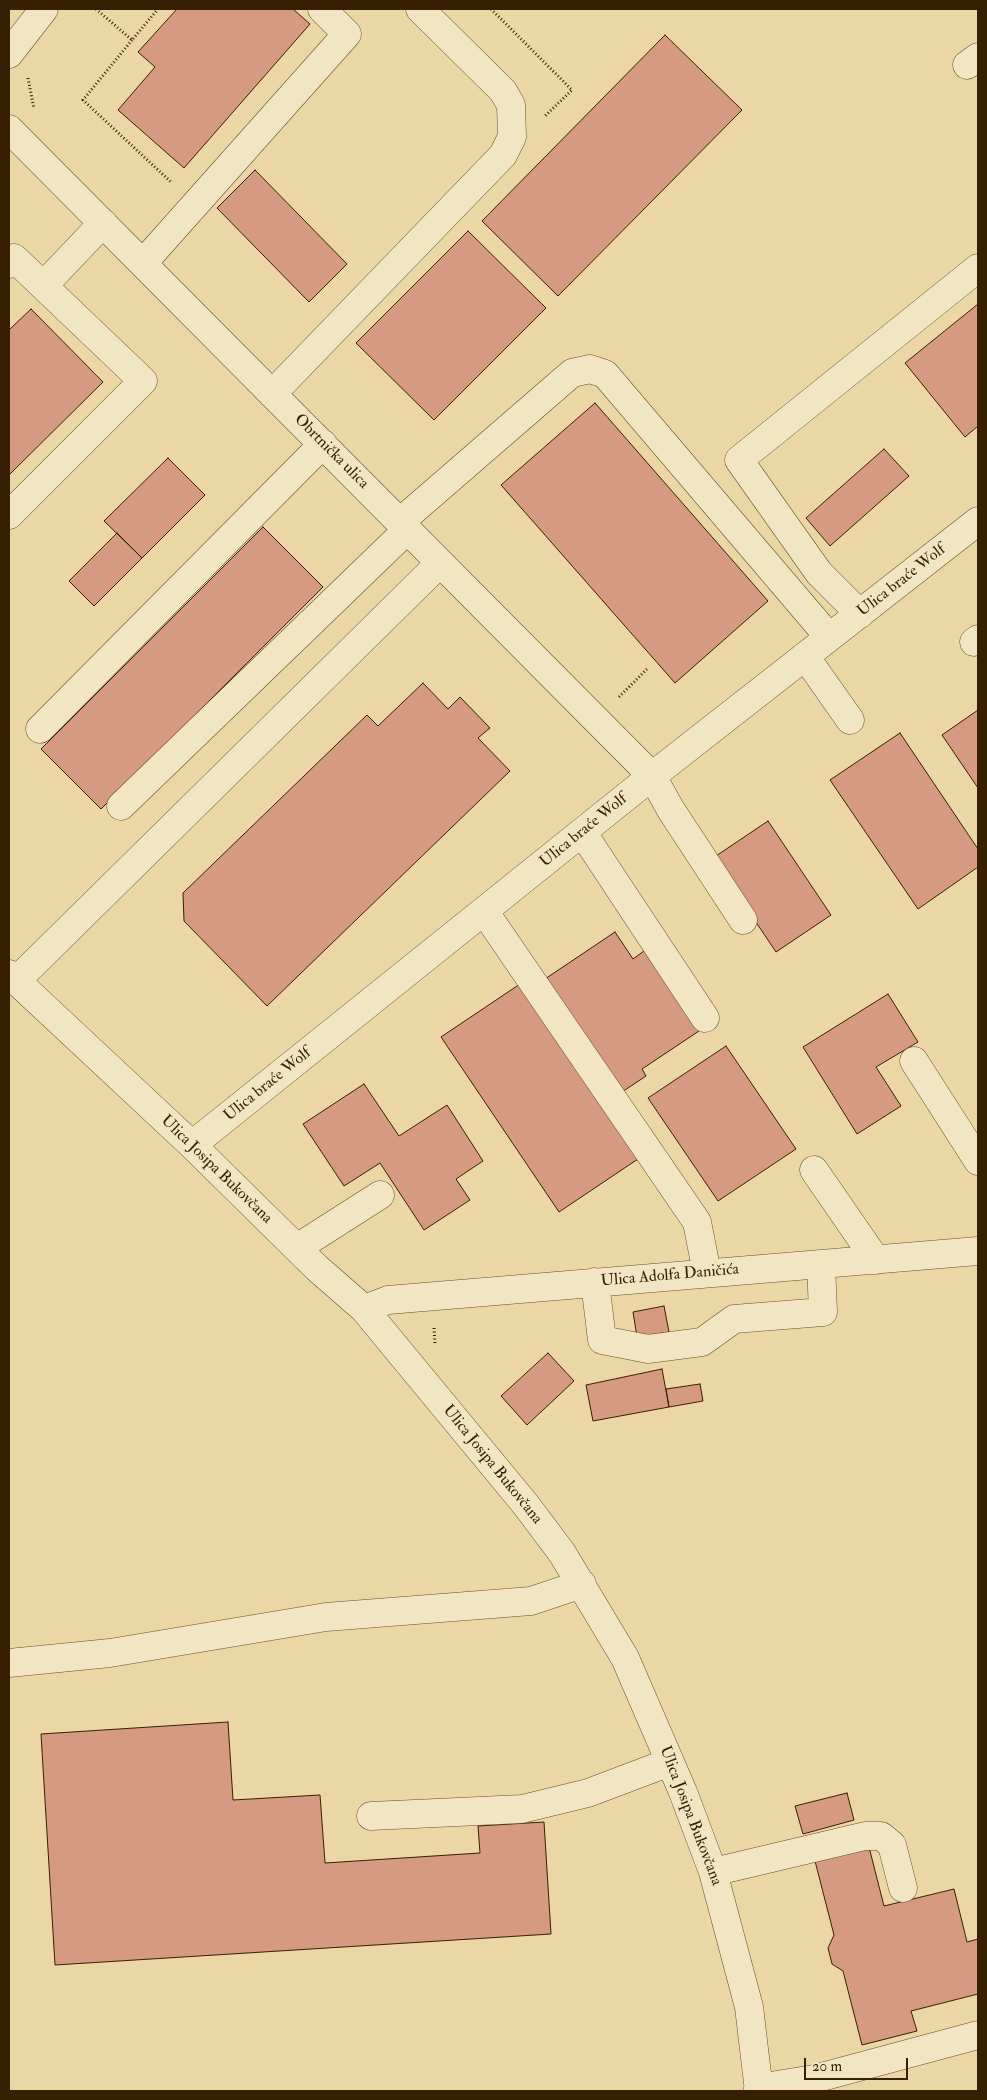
<!DOCTYPE html>
<meta charset="utf-8">
<style>
body{margin:0}
#map{position:relative;width:987px;height:2100px;overflow:hidden;background:#ead7a5;font-family:"IM FELL Double Pica",serif}
canvas{display:block}
.frame{position:absolute;inset:0;border:10px solid #371f03;pointer-events:none}
.scale{position:absolute;left:804px;top:2058px;width:104px;height:22px;box-sizing:border-box;border:2px solid #371f03;border-top:0;padding-left:6px;font-size:15px;line-height:18px;white-space:nowrap;color:#371f03;-webkit-text-stroke:4px #f1e5c4;paint-order:stroke}
</style>
<div id="map">
<canvas width="987" height="2100"></canvas>
<div class="frame"></div>
<div class="scale">20 m</div>
</div>
<script>
const c = document.querySelector('canvas').getContext('2d');
c.lineJoin = 'round';
function paint(path, color) { c.fillStyle = color; c.fill(path, 'evenodd'); }
const toPath = rows => new Path2D(rows.map(r => 'M' + r).join(''));
function stroke(path, color, width, dash) { c.strokeStyle = color; c.lineWidth = width; c.lineCap = dash ? 'butt' : 'round'; c.setLineDash(dash || []); c.stroke(path); }
function label(font, color, halo, rows, align = 'center') {
  c.font = font + ' "IM FELL Double Pica",serif'; c.lineWidth = 4.5; c.setLineDash([]); c.textBaseline = 'middle'; c.strokeStyle = halo; c.fillStyle = color; for (const [text, x, y, turn = 0] of rows) {
    c.save(); c.translate(x, y); c.rotate((+turn || 0) * Math.PI / 180); c.textAlign = isNaN(turn) ? turn : align; if (halo) c.strokeText(text, 0, 0); c.fillText(text, 0, 0); c.restore();
  }
}
const building = toPath([
 [177,9,293,9,310,24,184,168,118,110,155,67,138,52,177,9],
 [665,35,742,110,558,296,482,221,665,35],
 [255,170,347,264,309,302,217,208,255,170],
 [468,231,546,308,434,420,356,343,468,231],
 [978,304,978,426,965,437,905,363,978,304],
 [31,309,103,382,9,475,9,330,31,309],
 [595,403,768,601,675,683,501,485,595,403],
 [884,449,909,476,830,546,806,518,884,449],
 [168,458,205,495,142,558,104,521,168,458],
 [263,527,323,587,101,809,41,749,263,527],
 [117,533,142,558,94,606,69,581,117,533],
 [423,683,448,709,460,697,490,728,478,738,510,771,267,1006,184,921,183,893,367,715,378,726,423,683],
 [978,710,978,788,942,735,978,710],
 [900,733,978,849,978,867,918,909,830,780,900,733],
 [768,821,831,915,776,952,713,858,768,821],
 [615,932,633,959,644,951,699,1031,642,1069,646,1076,622,1092,545,979,615,932],
 [520,984,638,1159,559,1212,441,1037,520,984],
 [888,994,918,1042,876,1067,901,1106,857,1134,803,1047,888,994],
 [726,1046,796,1149,718,1201,648,1098,726,1046],
 [364,1084,399,1136,447,1105,483,1161,456,1179,470,1200,424,1230,380,1163,344,1186,303,1124,364,1084],
 [664,1306,669,1332,637,1337,633,1312,664,1306],
 [548,1353,574,1381,527,1425,501,1396,548,1353],
 [662,1369,669,1407,593,1421,586,1385,662,1369],
 [700,1384,703,1401,669,1407,666,1389,700,1384],
 [228,1722,233,1800,320,1795,325,1863,480,1853,478,1826,544,1822,551,1934,55,1965,41,1734,228,1722],
 [847,1793,854,1820,803,1834,795,1806,847,1793],
 [869,1847,884,1906,954,1889,967,1942,978,1939,978,1994,911,2011,917,2031,862,2045,843,1971,832,1964,828,1948,834,1935,815,1861,869,1847]
]);
const path = toPath([
 [96,9,132,40,158,9],
 [491,9,572,90,544,117],
 [132,40,83,100,172,183],
 [28,78,34,109],
 [619,697,647,669],
 [434,1328,435,1344]
]);
const minor = toPath([
 [9,54,44,9],
 [967,65,978,57],
 [9,129,652,776,671,810,743,920],
 [143,263,347,34,322,9],
 [9,264,14,258,143,381,9,515],
 [44,285,103,223],
 [272,394,503,155,512,137,511,105,503,91,420,9],
 [400,522,572,373,590,369,605,374,829,637],
 [860,614,819,573,739,460,978,268],
 [974,642,978,639],
 [805,656,850,720],
 [40,729,323,444],
 [121,806,407,530],
 [582,832,705,1018],
 [484,911,697,1222,707,1273],
 [9,974,192,1145,317,1268,364,1309,526,1505,562,1553,625,1658,683,1792,713,1872,749,2007,759,2091],
 [16,981,440,563],
 [914,1061,978,1161],
 [192,1145,652,776,978,521],
 [814,1170,876,1260],
 [297,1248,380,1195],
 [595,1282,602,1340,648,1349,702,1342,734,1319,823,1312,821,1264],
 [364,1309,388,1300,978,1251],
 [9,1663,110,1653,326,1617,531,1601,582,1584],
 [371,1816,522,1809,588,1793,670,1762],
 [713,1872,865,1836,881,1836,892,1845,903,1888],
 [758,2088,814,2079,978,2035]
]);
const streetNames = [
 ["Obrtnička ulica",331,452,45],
 ["Ulica braće Wolf",902,581,-38],
 ["Ulica braće Wolf",584,831,-39],
 ["Ulica braće Wolf",268,1085,-39],
 ["Ulica Josipa Bukovčana",216,1170,44],
 ["Ulica Adolfa Daničića",670,1276,-5],
 ["Ulica Josipa Bukovčana",492,1465,51],
 ["Ulica Josipa Bukovčana",690,1816,69]
];
paint(building, '#d69a82');
stroke(building, '#371f03', 1);
stroke(minor, '#644d2c', 29);
stroke(path, '#371f03', 3, [1, 2.5]);
stroke(minor, '#f1e5c4', 28);
label('16px', '#371f03', '#f1e5c4', streetNames);
</script>
